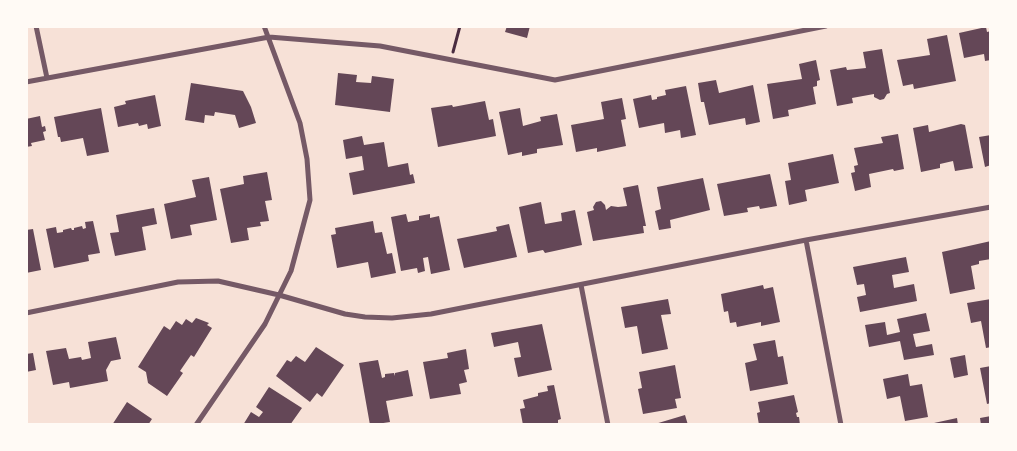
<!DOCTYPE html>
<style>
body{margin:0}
#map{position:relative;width:1017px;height:451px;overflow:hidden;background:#f7e1d7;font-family:"DejaVu Sans",sans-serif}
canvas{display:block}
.frame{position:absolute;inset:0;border:28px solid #fffaf5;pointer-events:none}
</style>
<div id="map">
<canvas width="1017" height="451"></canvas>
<div class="frame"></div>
</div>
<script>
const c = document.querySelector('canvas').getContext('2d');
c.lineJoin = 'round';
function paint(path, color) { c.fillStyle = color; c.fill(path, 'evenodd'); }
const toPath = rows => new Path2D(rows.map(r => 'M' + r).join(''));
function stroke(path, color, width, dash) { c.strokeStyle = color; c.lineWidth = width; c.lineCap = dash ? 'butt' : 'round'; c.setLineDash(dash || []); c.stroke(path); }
const building = toPath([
 [507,26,530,26,527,38,505,32],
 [986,27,987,32,991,31,991,60,985,61,984,54,964,58,959,33],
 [947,35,956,81,914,89,913,84,903,86,897,60,930,55,927,39],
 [882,49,890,93,887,94,884,99,880,100,874,97,874,94,852,98,853,103,837,106,830,70,846,67,847,70,866,68,863,52],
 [816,60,820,80,817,81,817,86,813,87,816,104,788,110,789,116,773,119,767,84,802,79,799,64],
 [338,73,357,75,356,82,371,83,372,76,394,79,390,112,335,105],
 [716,80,719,93,753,85,760,122,746,125,745,118,709,125,704,102,701,102,698,83],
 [191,83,243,91,251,107,256,123,239,128,235,115,215,112,214,116,205,115,204,123,185,120],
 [686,86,696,135,681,138,680,130,665,133,664,123,639,128,633,99,651,95,652,100,657,99,657,97,666,95,665,90],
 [155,95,161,126,148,129,147,124,139,126,138,123,118,127,114,107,126,104,125,101],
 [622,98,626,119,621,120,626,146,597,152,597,148,576,152,571,125,604,119,601,102],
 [485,101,489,120,493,119,496,136,438,147,431,108,452,105,453,107],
 [101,108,109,152,87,156,83,138,61,142,60,137,58,137,54,117],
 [520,108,523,126,541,121,540,117,557,114,563,145,537,149,537,153,522,156,522,152,508,155,499,112],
 [40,116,42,127,45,126,46,131,43,132,45,140,31,143,32,146,26,147,26,119],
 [961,124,965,125,973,168,955,171,953,161,940,164,940,168,921,172,913,128,928,125,929,132],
 [898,134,904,169,894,171,893,169,869,174,871,187,855,191,851,173,855,172,854,166,858,165,854,148,883,143,881,137],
 [991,135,991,165,985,167,979,137],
 [362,136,364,145,384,142,388,167,408,163,410,175,413,174,415,183,353,195,349,173,364,170,362,156,346,159,343,140],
 [833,154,839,183,805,190,807,201,789,205,785,181,791,180,788,163],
 [267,172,272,200,265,201,269,221,260,222,261,226,247,228,249,240,231,243,220,189,244,184,243,176],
 [770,174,777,206,760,209,759,206,747,208,748,212,724,216,717,184],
 [209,177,217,220,190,225,192,235,171,239,164,204,196,197,192,180],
 [703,178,710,210,670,220,671,228,659,230,655,211,661,209,657,187],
 [638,185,646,226,643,226,644,233,593,241,587,212,594,210,593,207,596,202,601,201,605,205,606,210,611,206,618,207,627,206,623,188],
 [541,202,545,224,562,221,561,213,575,210,582,245,545,253,543,250,528,253,519,207],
 [154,208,157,224,142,227,146,250,115,256,110,233,119,232,116,215],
 [406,214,408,222,419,220,419,216,430,214,430,218,439,216,450,270,431,274,428,257,423,258,425,271,418,273,417,268,401,271,391,217],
 [93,221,100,253,88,255,89,261,54,268,46,229,56,227,57,233,63,232,63,230,71,228,72,230,74,230,74,228,82,226,83,229,86,228,85,222],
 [373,221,375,233,382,232,387,254,392,253,396,273,371,278,368,262,337,268,331,235,336,234,335,228],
 [509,224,517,257,464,268,457,239,497,231,496,227],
 [33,229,41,270,26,273,26,230],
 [991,241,991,259,979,261,979,264,971,266,975,289,950,294,942,252],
 [906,257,909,272,892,275,894,288,914,284,917,301,860,312,857,297,866,295,864,284,857,285,853,267],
 [763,285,764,289,773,287,780,322,761,326,761,322,737,327,736,322,730,323,728,311,724,312,721,294],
 [668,299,671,314,661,315,668,349,642,354,637,326,625,328,621,307],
 [991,299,991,347,986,348,981,321,971,323,967,303],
 [926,313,930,331,913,334,916,347,932,344,934,355,904,360,900,341,869,347,865,325,885,322,887,335,900,332,897,319],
 [196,318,209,323,207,325,212,328,194,357,191,355,180,371,183,373,167,396,148,383,146,372,138,367,164,326,170,330,176,321,182,325,186,319,192,323],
 [542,324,552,370,518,377,514,358,521,357,518,342,494,347,491,333],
 [116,337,121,359,111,361,106,370,108,381,70,388,69,382,53,385,46,351,66,348,69,359,81,357,82,360,91,358,88,342],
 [775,340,778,357,783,356,788,384,750,391,745,363,757,360,753,344],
 [316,347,344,365,322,397,317,393,310,402,276,376,287,360,291,362,296,356,305,362],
 [466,349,469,369,464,370,467,382,459,384,461,394,430,399,423,362,448,358,447,353],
 [33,353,36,370,26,372,26,354],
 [965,355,968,375,954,378,950,358],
 [378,360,382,378,385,377,385,374,394,373,394,376,395,373,408,370,413,396,386,401,390,422,370,425,359,363],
 [675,365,681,398,675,399,677,408,643,414,638,389,642,388,639,372],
 [991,366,991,403,987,404,980,368],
 [908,374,910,386,922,384,928,417,905,421,900,396,887,399,883,379],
 [554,385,561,419,558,420,558,425,523,425,520,409,525,408,523,400,538,396,538,393,548,391,547,386],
 [269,387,302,408,290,425,243,425,251,412,259,417,263,412,256,407],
 [794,395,798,412,796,413,797,417,799,417,800,425,759,425,757,413,760,412,758,402],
 [127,402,152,419,148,425,112,425],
 [685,415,688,425,655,425,655,424],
 [991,416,991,425,981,425,980,418],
 [957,418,958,425,935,425,934,423]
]);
const path = toPath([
 [453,52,460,26]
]);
const minor = toPath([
 [36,26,47,78],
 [26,82,269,37,380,46,555,80,826,26],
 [806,240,841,425],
 [581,285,608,425],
 [26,313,178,282,218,281,279,295,345,314,365,317,392,318,431,314,806,240,991,207],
 [196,425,265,324,291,271,310,200,307,159,300,123,264,26]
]);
paint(building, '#644757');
stroke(path, '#4a2c40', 3);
stroke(minor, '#755966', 5);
</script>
